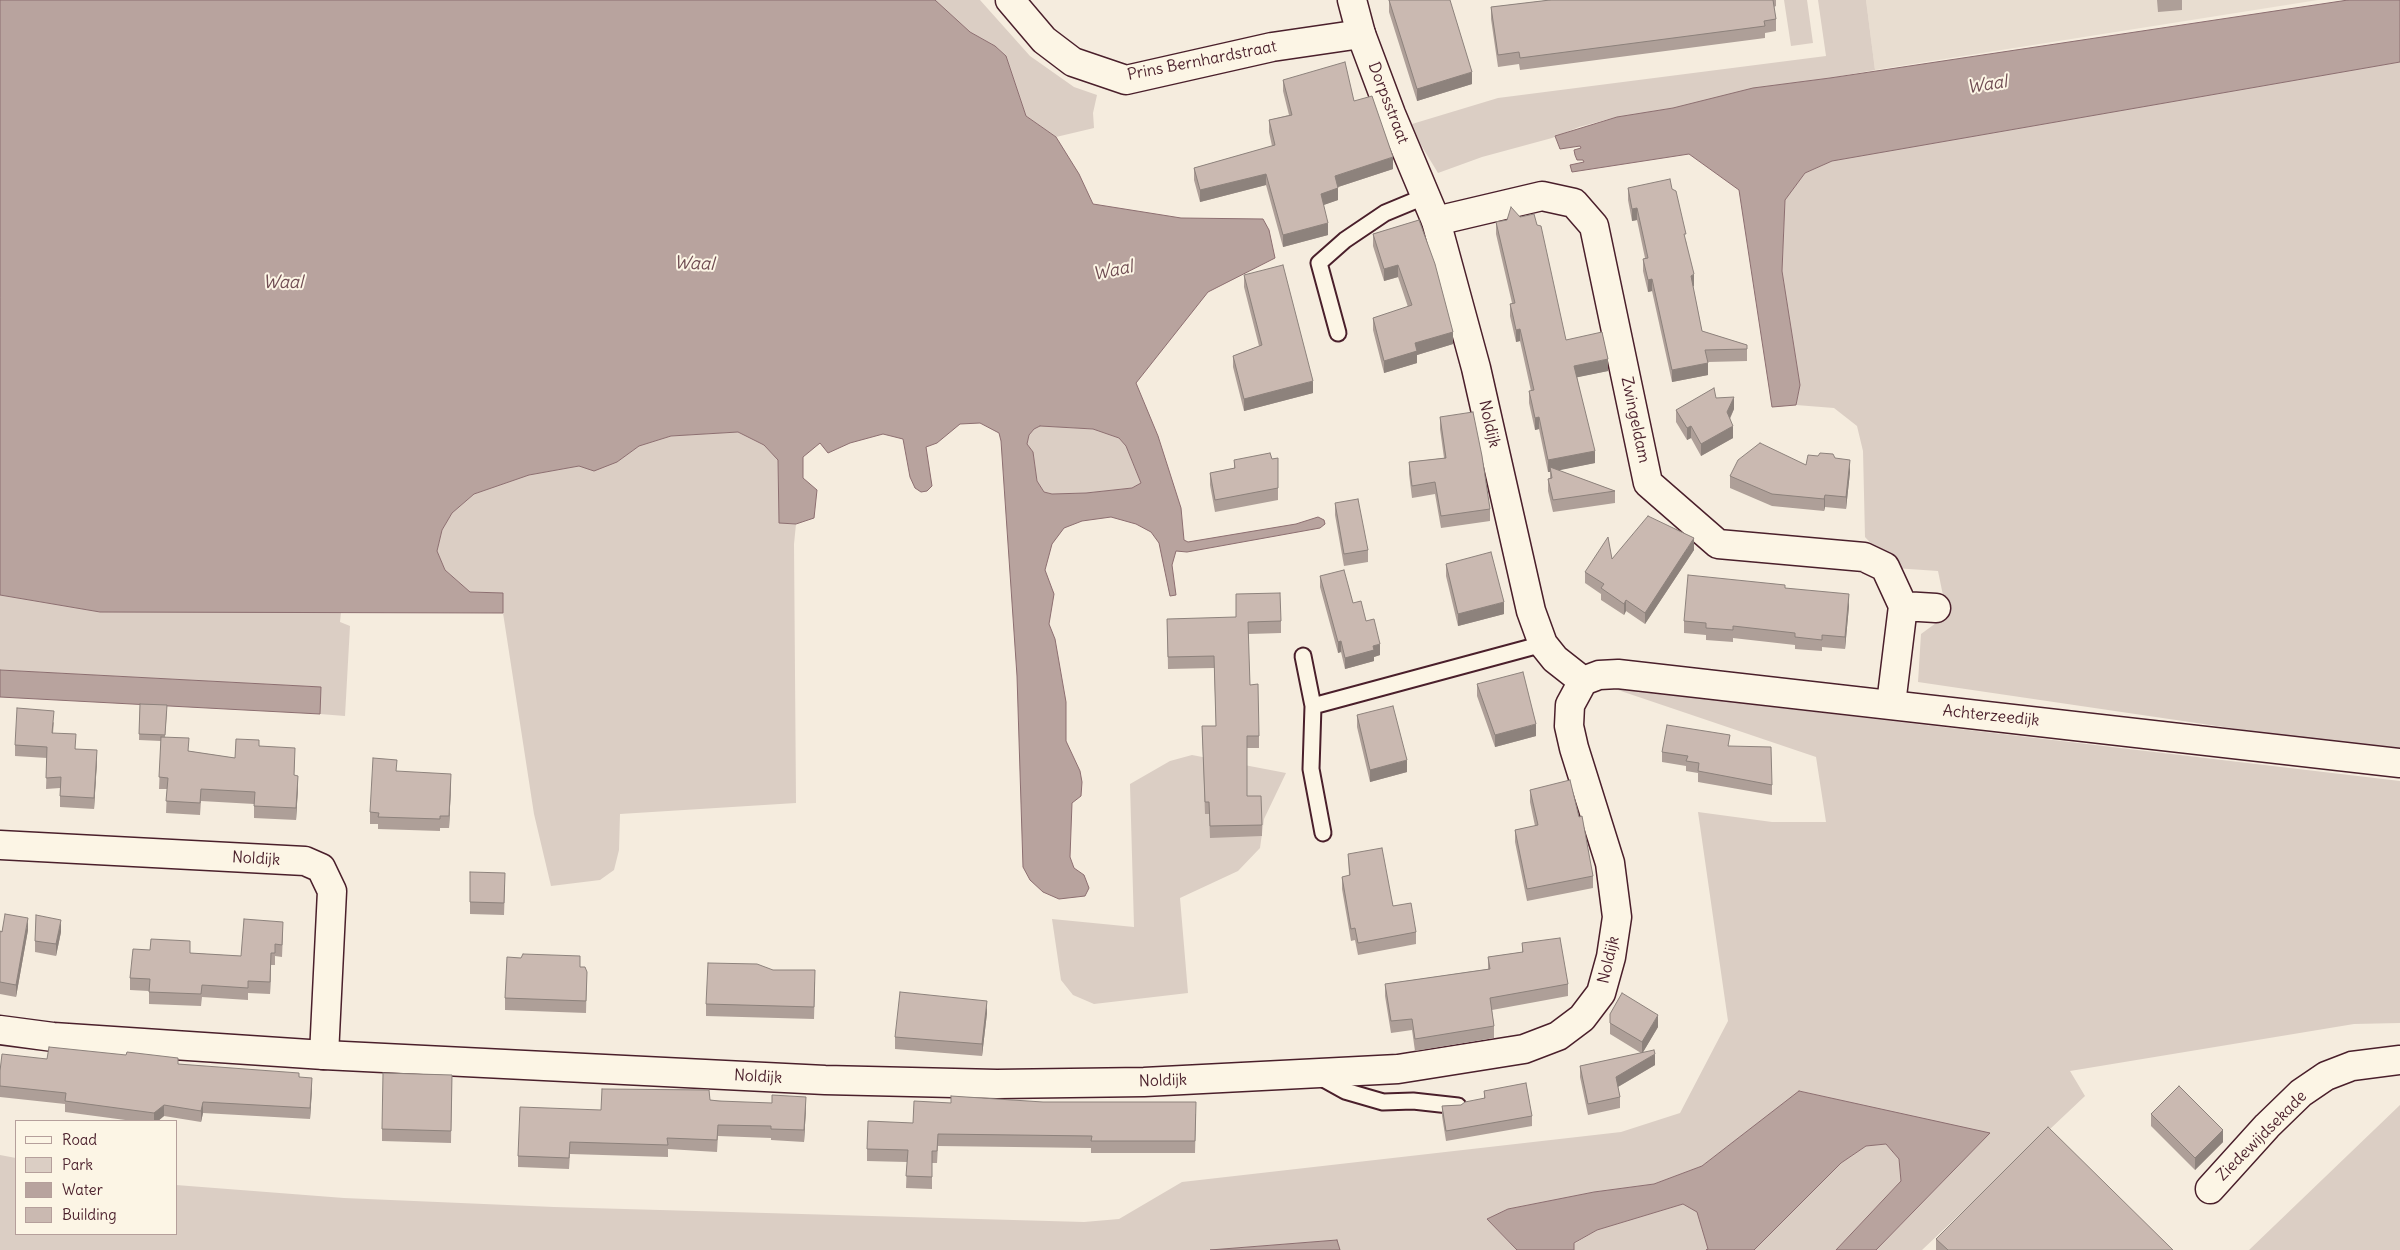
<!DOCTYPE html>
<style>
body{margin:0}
#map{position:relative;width:2400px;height:1250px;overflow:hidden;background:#f5ecde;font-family:Delius,sans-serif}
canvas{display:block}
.legend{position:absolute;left:15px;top:1120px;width:162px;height:115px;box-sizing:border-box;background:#fcf5e5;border:1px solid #b59f9b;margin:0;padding:6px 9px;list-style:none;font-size:15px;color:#4a1f2b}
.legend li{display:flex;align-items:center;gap:10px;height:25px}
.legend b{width:25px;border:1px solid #b59f9b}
</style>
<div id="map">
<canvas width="2400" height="1250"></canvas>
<ul class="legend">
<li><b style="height:6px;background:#fcf5e5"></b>Road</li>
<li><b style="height:14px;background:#dbcec4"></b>Park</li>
<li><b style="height:14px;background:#b8a39e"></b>Water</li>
<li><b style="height:14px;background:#cab9b1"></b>Building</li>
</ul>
</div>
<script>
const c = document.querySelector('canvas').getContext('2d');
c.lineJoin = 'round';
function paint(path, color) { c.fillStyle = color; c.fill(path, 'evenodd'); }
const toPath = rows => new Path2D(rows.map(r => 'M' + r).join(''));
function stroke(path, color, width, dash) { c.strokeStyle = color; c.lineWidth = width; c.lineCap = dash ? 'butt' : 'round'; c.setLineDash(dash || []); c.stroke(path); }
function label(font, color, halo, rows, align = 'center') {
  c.font = font + ' Delius,sans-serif'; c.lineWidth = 4; c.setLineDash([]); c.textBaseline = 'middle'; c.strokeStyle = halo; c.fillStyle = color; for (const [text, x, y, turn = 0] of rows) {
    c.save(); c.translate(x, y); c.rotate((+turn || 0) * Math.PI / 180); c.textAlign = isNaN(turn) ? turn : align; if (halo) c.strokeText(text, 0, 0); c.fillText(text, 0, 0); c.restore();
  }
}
const built = toPath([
 [1866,0,2318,0,1875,70]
]);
const green = toPath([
 [935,0,980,0,1030,56,1074,87,1097,95,1093,113,1094,128,1056,137,1026,116,1006,56,995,46,970,32],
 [1784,0,1807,0,1813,43,1791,46],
 [1818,0,1866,0,1875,70,1830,78,1753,88,1673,108,1617,117,1579,127,1552,138,1482,157,1438,173,1421,145,1412,124,1498,98,1826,56],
 [2400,62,2400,751,2339,744,1918,682,1921,634,1947,615,1938,571,1894,568,1865,537,1863,451,1857,426,1834,408,1796,405,1800,385,1782,271,1785,200,1805,173,1832,161],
 [1040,426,1093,429,1119,438,1126,446,1141,483,1132,488,1086,493,1052,494,1044,492,1037,481,1033,452,1027,444,1029,435,1034,429],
 [738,432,764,445,778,460,779,523,796,524,794,544,796,803,620,814,619,850,614,870,600,880,551,886,534,814,503,613,503,593,470,592,445,570,437,551,442,530,452,513,474,494,529,475,579,466,617,462,639,446,671,436],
 [0,595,100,612,341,612,340,622,350,626,345,716,320,714,320,687,0,670],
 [1612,688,2400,781,2400,1023,2354,1024,2070,1071,2085,1096,1922,1250,1876,1250,1989,1134,1800,1091,1702,1166,1654,1184,1594,1192,1508,1209,1487,1219,1517,1250,1340,1250,1337,1240,1210,1250,0,1250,0,1155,16,1158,16,1234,176,1234,176,1185,344,1198,554,1207,1084,1222,1119,1219,1182,1182,1621,1132,1680,1113,1728,1021,1698,812,1772,822,1826,822,1816,757],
 [1192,755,1286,773,1264,819,1260,848,1238,871,1180,898,1188,993,1094,1004,1073,995,1061,980,1052,919,1134,927,1130,784,1170,761],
 [2400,1105,2400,1250,2249,1250],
 [1886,1144,1899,1159,1901,1181,1836,1250,1754,1250,1841,1163,1866,1146],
 [1683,1204,1697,1211,1708,1249,1706,1250,1574,1250,1574,1244,1597,1230]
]);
const water = toPath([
 [0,0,935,0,970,32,995,46,1006,56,1026,116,1056,137,1079,174,1093,204,1181,218,1263,219,1269,230,1275,258,1208,292,1136,383,1158,436,1181,508,1184,540,1188,542,1296,524,1318,517,1324,520,1325,524,1320,528,1187,552,1176,551,1172,565,1176,595,1170,596,1159,543,1151,532,1136,524,1111,517,1082,521,1064,528,1052,544,1045,570,1054,594,1049,624,1055,639,1066,702,1066,741,1080,771,1082,782,1081,796,1072,803,1070,857,1074,868,1084,875,1089,888,1085,896,1059,899,1043,892,1030,880,1023,867,1017,676,1001,441,999,433,980,423,960,424,937,443,926,447,932,486,927,491,921,492,915,488,910,477,903,439,883,434,850,443,828,453,820,443,803,457,803,478,817,490,814,518,796,524,779,523,778,460,764,445,738,432,671,436,639,446,617,462,594,471,579,466,529,475,474,494,452,513,442,530,437,551,445,570,470,592,503,593,503,613,100,612,0,595,0,0],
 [1040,426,1093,429,1119,438,1126,446,1141,483,1132,488,1086,493,1052,494,1044,492,1037,481,1033,452,1027,444,1029,435,1034,429,1040,426],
 [2348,0,2400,0,2400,62,1832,161,1805,173,1785,200,1782,271,1800,385,1796,405,1772,407,1739,190,1689,154,1572,172,1570,165,1584,162,1583,160,1577,160,1575,155,1574,150,1581,148,1580,146,1560,149,1555,136,1617,117,1673,108,1753,88,1830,78,2348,0],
 [0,670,321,687,320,714,0,697,0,670],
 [1799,1091,1990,1133,1876,1250,1836,1250,1901,1181,1899,1159,1886,1144,1866,1146,1841,1163,1754,1250,1706,1250,1708,1249,1697,1212,1683,1204,1597,1230,1574,1243,1574,1250,1517,1250,1487,1219,1508,1209,1594,1192,1654,1184,1702,1166,1799,1091],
 [1337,1240,1340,1250,1210,1250,1337,1240]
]);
const lane = toPath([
 [1338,333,1319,263,1345,240,1385,213,1426,196],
 [1303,656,1313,706,1311,769,1323,833],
 [1313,706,1543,644],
 [1318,1076,1345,1091,1383,1102,1413,1101,1458,1106]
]);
const street = toPath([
 [1010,0,1044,40,1073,62,1126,80,1272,47,1361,34],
 [1436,221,1542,196,1574,203,1594,226,1648,483,1718,544,1864,557,1885,567,1903,606],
 [1891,704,1903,606,1936,608],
 [0,845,305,861,321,868,332,891,324,1055],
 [2210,1189,2267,1126,2301,1093,2326,1076,2352,1066,2400,1060]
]);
const secondary = toPath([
 [1352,0,1361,34,1391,114,1436,221,1476,368,1531,611,1543,644,1555,659,1583,681],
 [1583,681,1599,675,1618,674,2400,763],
 [0,1030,53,1037,324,1055,825,1080,997,1084,1144,1082,1398,1069,1524,1049,1558,1036,1582,1018,1601,993,1611,957,1617,917,1610,863,1574,748,1569,726,1570,705,1583,681]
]);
const wall = toPath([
 [1389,0,1472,84,1417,101,1389,12],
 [1550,0,1776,0,1776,6,1774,7,1776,19,1776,31,1765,33,1765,38,1520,70,1519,64,1498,67,1491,19,1491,7],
 [2157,0,2182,0,2182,10,2158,12],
 [1283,80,1354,101,1393,169,1338,187,1338,200,1323,205,1328,235,1283,247,1266,185,1200,202,1194,180,1194,168,1272,146,1269,132,1269,120,1289,115,1283,91],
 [1628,188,1686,241,1694,286,1693,286,1702,331,1747,345,1747,361,1708,362,1708,375,1672,382,1652,291,1648,292,1643,271,1643,259,1645,258,1637,220,1632,221,1628,200],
 [1419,220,1453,344,1417,355,1417,363,1384,373,1373,330,1373,318,1408,307,1398,277,1384,281,1373,246,1373,234],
 [1496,222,1566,340,1608,371,1577,377,1595,463,1558,470,1615,491,1615,503,1553,512,1548,491,1548,479,1550,478,1550,472,1548,472,1539,429,1535,430,1529,403,1529,391,1531,391,1520,341,1516,342,1510,316,1510,304,1512,303,1496,234],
 [1244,275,1313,393,1244,411,1233,367,1233,356,1259,346,1244,287],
 [1716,398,1734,409,1730,419,1733,438,1701,456,1691,438,1687,440,1676,422,1676,410],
 [1440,417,1490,509,1490,521,1441,528,1435,494,1412,498,1409,474,1409,462,1444,458,1440,429],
 [1278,458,1278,500,1215,512,1210,485,1210,473,1234,468,1234,460,1272,459],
 [1835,458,1850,472,1846,509,1825,507,1824,511,1772,506,1730,488,1730,476,1806,465],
 [1335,503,1368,550,1368,562,1344,566,1335,515],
 [1694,550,1645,624,1626,611,1624,615,1601,600,1601,594,1585,583,1585,572,1612,559],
 [1446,564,1504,614,1458,626,1446,576],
 [1320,576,1353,603,1366,621,1380,655,1374,657,1374,661,1345,669,1341,652,1338,653,1320,587],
 [1785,588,1849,606,1845,649,1822,647,1822,651,1795,649,1795,645,1733,638,1733,642,1706,640,1706,635,1684,633,1684,621],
 [1167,619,1281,621,1281,633,1248,634,1250,685,1259,736,1259,748,1247,748,1247,796,1262,825,1262,836,1210,838,1209,814,1205,814,1202,726,1216,726,1214,668,1168,669],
 [1477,684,1536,736,1495,747,1477,696],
 [140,704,167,711,165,737,189,751,235,758,259,746,295,760,294,775,298,788,296,820,254,818,254,804,201,801,200,815,166,813,167,789,159,789,161,741,139,740],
 [1357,715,1407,772,1370,782,1357,727],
 [54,722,53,733,76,749,97,761,94,809,60,807,60,788,46,789,47,758,15,756,15,745],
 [1730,746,1772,785,1772,795,1698,782,1698,773,1686,771,1686,766,1662,762,1662,752],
 [397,771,451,786,449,828,440,828,440,831,378,829,378,824,370,824,370,812],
 [1530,790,1593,876,1593,888,1527,901,1515,842,1515,830,1535,826,1530,802],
 [1348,854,1416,932,1416,944,1358,955,1355,940,1351,941,1342,889,1342,877,1349,876],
 [470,872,505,885,504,915,470,914],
 [28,930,16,997,0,994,0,931],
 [61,932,56,956,35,952,35,941],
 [283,933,282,957,275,956,275,965,271,965,270,994,248,993,248,1000,202,997,201,1006,149,1004,149,991,130,990,130,978,190,953,241,956],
 [1522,943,1568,984,1568,996,1492,1010,1494,1026,1494,1038,1415,1051,1412,1030,1391,1033,1385,996,1385,984,1488,969,1488,957,1522,952],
 [580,967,587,972,586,1013,505,1010,505,998],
 [815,982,814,1019,706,1016,706,1004],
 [987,1013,982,1056,895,1049,895,1037],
 [1610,1014,1658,1027,1643,1052,1655,1065,1618,1087,1620,1097,1620,1108,1588,1115,1580,1077,1580,1066,1641,1053,1610,1034],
 [47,1059,178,1064,299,1077,312,1089,310,1119,203,1113,201,1122,164,1116,158,1121,133,1121,65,1112,65,1104,0,1097,0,1071],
 [452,1075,451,1143,382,1141,382,1129],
 [1484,1091,1532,1116,1532,1126,1446,1141,1442,1116,1442,1106,1461,1105,1484,1098],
 [710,1100,806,1108,804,1142,771,1140,771,1138,718,1136,717,1152,668,1149,668,1157,570,1154,569,1169,518,1167,518,1156,601,1110],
 [1196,1114,1195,1153,1091,1153,1091,1148,938,1146,937,1163,932,1163,932,1189,906,1188,907,1162,867,1161,867,1149,913,1123],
 [2151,1114,2223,1142,2195,1170,2151,1126],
 [1936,1239,2173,1250,1936,1250]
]);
const shadedWall = toPath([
 [1472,72,1472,84,1417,101,1417,89],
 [1393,157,1393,169,1335,188,1335,176],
 [1266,174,1266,185,1200,202,1200,190],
 [1338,188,1338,200,1321,206,1321,194],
 [1637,208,1637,220,1632,221,1632,209],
 [1328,223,1328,235,1283,247,1283,235],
 [1398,265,1398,277,1384,281,1384,269],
 [1694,274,1694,286,1691,288,1691,276],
 [1652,279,1652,291,1648,292,1648,280],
 [1520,329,1520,341,1516,342,1516,330],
 [1453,332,1453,344,1417,355,1417,363,1384,373,1384,361,1415,343],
 [1608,359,1608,371,1574,378,1574,366],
 [1708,363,1708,375,1672,382,1672,370],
 [1313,381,1313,393,1244,411,1244,399],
 [1734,397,1734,409,1727,424,1727,412],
 [1539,417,1539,429,1535,430,1535,418],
 [1691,426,1691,438,1687,440,1687,428],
 [1733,426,1733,438,1701,456,1701,444],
 [1595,451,1595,463,1551,472,1550,467,1550,472,1548,472,1548,460],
 [1850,460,1850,472,1846,509,1846,497],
 [1825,495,1825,507,1824,511,1824,499],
 [1694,538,1694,550,1645,624,1645,613],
 [1849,594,1849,606,1845,649,1845,637],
 [1626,600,1626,611,1624,615,1624,604],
 [1504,602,1504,614,1458,626,1458,614],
 [1341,641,1341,652,1338,653,1338,642],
 [1380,644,1380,655,1374,657,1374,661,1345,669,1345,658,1373,646],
 [1536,724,1536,736,1495,747,1495,735],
 [97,750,97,761,94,809,94,798],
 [1407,760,1407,772,1370,782,1370,770],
 [451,774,451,786,449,828,449,816],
 [298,776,298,788,296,820,296,808],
 [28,918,28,930,16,997,16,985],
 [61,920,61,932,56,956,56,944],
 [271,953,271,965,270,994,270,982],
 [987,1001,987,1013,982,1056,982,1044],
 [1658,1015,1658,1027,1642,1054,1642,1042],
 [1655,1054,1655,1065,1616,1088,1616,1077],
 [312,1078,312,1089,310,1119,310,1108],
 [806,1097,806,1108,804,1142,804,1130],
 [203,1102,203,1113,201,1122,201,1111],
 [164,1105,164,1116,158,1121,154,1121,154,1113],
 [2223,1130,2223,1142,2195,1170,2195,1158]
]);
const building = toPath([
 [1389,0,1450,0,1472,72,1417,89,1389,0],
 [1550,0,1773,0,1776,19,1764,21,1765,26,1520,58,1519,52,1498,55,1491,7,1550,0],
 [1345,62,1354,101,1372,96,1393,157,1335,176,1338,188,1321,194,1328,223,1283,235,1266,174,1200,190,1194,168,1275,145,1269,120,1292,115,1283,80,1345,62],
 [1670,179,1672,189,1676,191,1686,234,1684,234,1694,274,1691,276,1702,331,1747,345,1747,349,1705,350,1708,363,1672,370,1652,279,1648,280,1643,259,1648,258,1637,208,1632,209,1628,188,1670,179],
 [1511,207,1520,217,1534,214,1537,225,1541,226,1566,340,1602,332,1608,359,1574,366,1595,451,1548,460,1539,417,1535,418,1532,404,1529,391,1534,390,1520,329,1516,330,1513,316,1510,304,1515,303,1496,222,1507,220,1511,207],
 [1419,220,1435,264,1453,332,1415,343,1417,351,1384,361,1373,318,1412,305,1398,265,1384,269,1373,234,1419,220],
 [1283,265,1313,381,1244,399,1233,356,1262,345,1244,275,1283,265],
 [1714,388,1716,398,1734,397,1727,412,1733,426,1701,444,1691,426,1687,428,1676,410,1714,388],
 [1473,412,1482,456,1490,509,1441,516,1435,482,1412,486,1409,462,1446,458,1440,417,1473,412],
 [1760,443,1806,465,1808,455,1818,456,1820,453,1833,454,1835,458,1850,460,1846,497,1825,495,1824,499,1772,494,1730,476,1738,460,1760,443],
 [1270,453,1272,459,1278,458,1278,488,1215,500,1210,473,1235,468,1234,460,1270,453],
 [1550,467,1615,491,1553,500,1548,479,1552,478,1550,467],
 [1358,499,1368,550,1344,554,1335,503,1358,499],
 [1648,516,1694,538,1645,613,1626,600,1624,604,1601,588,1604,584,1585,572,1608,537,1612,559,1648,516],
 [1491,552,1504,602,1458,614,1446,564,1491,552],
 [1344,570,1353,603,1361,601,1366,621,1374,619,1380,644,1373,646,1374,650,1345,658,1341,641,1338,642,1320,576,1344,570],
 [1688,575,1785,585,1785,588,1849,594,1845,637,1822,635,1822,640,1795,637,1795,633,1733,626,1733,630,1706,628,1706,623,1684,621,1688,575],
 [1280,593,1281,621,1248,622,1250,685,1258,684,1259,736,1247,736,1247,796,1261,796,1262,825,1210,826,1209,802,1205,802,1202,726,1216,726,1214,656,1168,657,1167,619,1236,617,1236,594,1280,593],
 [1523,672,1536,724,1495,735,1477,684,1523,672],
 [140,704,167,705,165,735,139,734,140,704],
 [1393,706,1407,760,1370,770,1357,715,1393,706],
 [17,708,54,711,52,733,76,734,75,749,97,750,94,798,60,796,61,777,46,778,47,747,15,745,17,708],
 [1667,725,1730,735,1728,746,1771,747,1772,785,1698,771,1699,763,1686,761,1688,756,1662,752,1667,725],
 [161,737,189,738,188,751,235,758,236,739,259,740,259,746,295,748,294,775,298,776,296,808,254,806,255,792,201,789,200,803,166,801,168,778,159,777,161,737],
 [373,758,397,760,396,771,451,774,449,816,440,816,440,819,378,817,379,813,370,812,373,758],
 [1570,780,1579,817,1582,816,1593,876,1527,889,1515,830,1538,825,1530,790,1570,780],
 [1382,848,1393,906,1411,903,1416,932,1358,943,1355,928,1351,929,1342,877,1350,875,1348,854,1382,848],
 [470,872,505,873,504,903,470,902,470,872],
 [5,914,28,918,16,985,0,982,0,931,2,932,5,914],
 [36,915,61,920,56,944,35,941,36,915],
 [244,919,283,922,282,945,275,944,275,953,271,953,270,982,248,981,248,988,202,985,201,994,149,992,150,979,130,978,133,949,150,950,151,939,190,941,190,953,241,956,244,919],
 [1560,938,1568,984,1490,998,1494,1026,1415,1039,1412,1019,1391,1021,1385,984,1490,969,1488,957,1523,952,1522,943,1560,938],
 [523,954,580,956,580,967,585,967,587,972,586,1001,505,998,507,957,521,958,523,954],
 [708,963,757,964,773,970,815,970,814,1007,706,1004,708,963],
 [900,992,987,1001,982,1044,895,1037,900,992],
 [1622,993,1658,1015,1642,1042,1610,1023,1610,1014,1622,993],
 [49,1047,126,1055,127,1052,178,1058,178,1064,299,1073,299,1077,312,1078,310,1108,203,1102,201,1111,164,1105,154,1113,65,1101,66,1093,0,1086,0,1071,2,1054,47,1059,49,1047],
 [1654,1050,1655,1054,1616,1077,1620,1097,1588,1104,1580,1066,1654,1050],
 [383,1073,452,1075,451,1131,382,1129,383,1073],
 [1526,1083,1532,1116,1446,1131,1442,1106,1461,1105,1465,1102,1485,1098,1484,1091,1526,1083],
 [2179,1086,2223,1130,2195,1158,2151,1114,2179,1086],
 [602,1089,709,1090,710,1100,719,1101,772,1103,772,1095,806,1097,804,1130,771,1129,771,1126,718,1125,717,1140,667,1138,668,1145,570,1142,569,1158,518,1156,520,1107,601,1110,602,1089],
 [951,1096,1043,1102,1196,1102,1195,1141,1091,1141,1092,1136,938,1134,937,1151,932,1151,932,1177,906,1176,908,1150,867,1149,868,1121,913,1123,914,1101,951,1103,951,1096],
 [2048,1127,2173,1250,1948,1250,1936,1239,2048,1127]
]);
const streetNames = [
 ["Prins Bernhardstraat",1202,61,-11],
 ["Dorpsstraat",1388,103,69],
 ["Zwingeldam",1635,420,78],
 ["Noldijk",1489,424,77],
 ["Achterzeedijk",1991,716,6],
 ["Noldijk",256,859,3],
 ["Noldijk",1609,960,-77],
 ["Noldijk",758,1077,3],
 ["Noldijk",1163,1081,-2],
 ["Ziedewijdsekade",2262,1136,-45]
];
const waterNames = [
 ["Waal",1987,85,-9],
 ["Waal",694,264,2],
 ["Waal",1113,271,-12],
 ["Waal",283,283]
];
paint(built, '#e8ddd0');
paint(green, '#dbcec4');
paint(water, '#b8a39e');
stroke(water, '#8c6e70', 1);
stroke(lane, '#4a1f2b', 19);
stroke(street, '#4a1f2b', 31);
stroke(secondary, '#4a1f2b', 31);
stroke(lane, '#fcf5e5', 15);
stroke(street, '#fcf5e5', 28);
stroke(secondary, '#fcf5e5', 28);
paint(wall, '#ae9f98');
paint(shadedWall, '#8d827c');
paint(building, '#cab9b1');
stroke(building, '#8d827c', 1);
label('16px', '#4a1f2b', '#fcf5e5', streetNames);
label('italic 18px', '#704d53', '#fcf5e5', waterNames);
</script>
